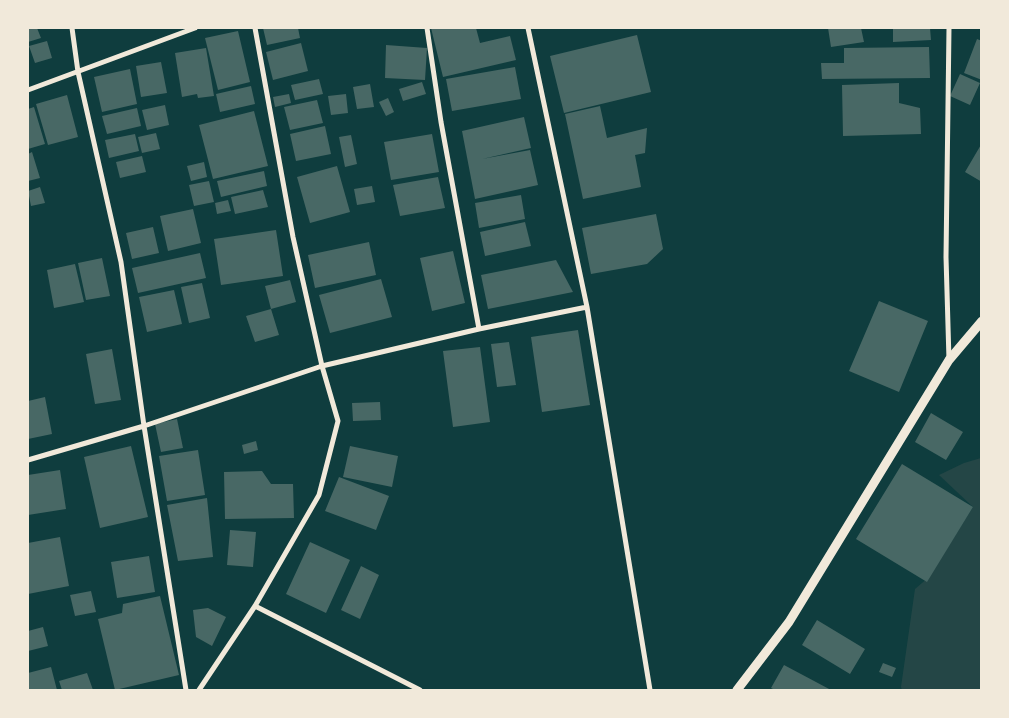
<!DOCTYPE html>
<style>
body{margin:0}
#map{position:relative;width:1009px;height:718px;overflow:hidden;background:#0f3d3e;font-family:"Sofia Sans Condensed",sans-serif}
canvas{display:block}
.frame{position:absolute;inset:0;border:29px solid #f1e9da;pointer-events:none}
</style>
<div id="map">
<canvas width="1009" height="718"></canvas>
<div class="frame"></div>
</div>
<script>
const c = document.querySelector('canvas').getContext('2d');
c.lineJoin = 'round';
function paint(path, color) { c.fillStyle = color; c.fill(path, 'evenodd'); }
const toPath = rows => new Path2D(rows.map(r => 'M' + r).join(''));
function stroke(path, color, width, dash) { c.strokeStyle = color; c.lineWidth = width; c.lineCap = dash ? 'butt' : 'round'; c.setLineDash(dash || []); c.stroke(path); }
const green = toPath([
 [981,458,981,690,902,690,901,687,915,589,929,577,973,507,939,475,964,463]
]);
const building = toPath([
 [28,28,37,28,41,38,28,42],
 [263,28,298,28,300,38,267,45],
 [431,28,476,28,480,43,510,36,516,60,443,77],
 [828,28,861,28,864,42,831,47],
 [893,28,930,28,931,40,893,42],
 [238,31,250,82,218,90,205,38],
 [637,35,651,92,564,113,550,56],
 [977,39,982,41,982,80,964,73],
 [47,41,52,58,35,63,29,46],
 [301,43,308,71,273,80,266,52],
 [386,45,427,48,425,80,385,78],
 [929,47,930,78,822,79,821,63,844,63,844,48],
 [206,48,214,96,198,98,197,94,182,97,175,53],
 [161,62,167,93,141,97,136,66],
 [515,67,521,99,452,111,446,79],
 [130,69,137,104,102,112,94,77],
 [960,74,980,83,970,105,950,96],
 [319,79,323,94,295,100,291,85],
 [422,82,426,94,403,101,399,89],
 [899,83,899,103,920,108,921,134,843,136,842,85],
 [370,84,374,107,357,109,353,87],
 [251,86,255,104,220,112,216,94],
 [289,94,291,103,275,107,273,97],
 [346,94,348,113,331,115,328,96],
 [67,95,78,137,48,145,36,104],
 [388,98,394,112,386,116,379,102],
 [317,100,323,123,290,130,284,107],
 [165,105,169,125,147,130,142,110],
 [600,106,607,138,647,128,645,153,635,155,641,187,583,199,565,114],
 [34,107,45,144,28,149,28,109],
 [137,108,141,126,107,134,102,116],
 [254,111,268,166,213,179,199,125],
 [524,117,531,148,482,159,530,150,538,185,475,199,462,131],
 [325,126,331,154,296,161,290,134],
 [156,133,160,149,142,153,138,137],
 [135,134,139,151,109,158,105,140],
 [432,134,439,172,391,180,384,142],
 [351,135,357,164,345,167,339,137],
 [982,143,982,182,965,172],
 [32,152,40,178,28,181,28,154],
 [142,156,146,172,120,178,116,162],
 [204,162,207,177,191,181,187,166],
 [337,166,350,212,310,223,297,177],
 [264,171,267,186,221,197,217,181],
 [438,177,445,208,400,216,393,185],
 [209,181,214,202,194,206,189,185],
 [372,186,375,202,357,205,354,189],
 [40,187,45,203,31,206,28,191],
 [263,190,268,207,235,214,231,197],
 [521,195,525,219,479,228,475,203],
 [228,200,231,211,217,214,215,203],
 [193,209,201,243,168,251,160,216],
 [656,214,663,249,647,264,591,274,582,228],
 [525,222,531,246,485,256,480,232],
 [153,227,159,253,132,259,126,233],
 [276,230,283,276,221,285,214,239],
 [369,242,376,275,315,288,308,255],
 [453,251,465,303,432,311,420,258],
 [200,253,206,278,138,293,132,268],
 [102,258,110,296,86,300,78,263],
 [556,260,573,292,488,309,481,275],
 [75,264,84,302,54,308,47,270],
 [381,279,392,317,330,333,319,295],
 [290,280,296,302,271,309,265,286],
 [202,283,210,318,189,323,181,287],
 [174,290,182,324,147,332,139,297],
 [879,301,928,321,899,392,849,371],
 [271,309,279,335,255,342,246,316],
 [578,330,590,405,542,412,531,337],
 [509,342,516,385,497,387,491,344],
 [480,347,490,422,453,427,443,351],
 [112,349,121,400,95,404,86,354],
 [45,397,52,434,28,439,28,401],
 [380,402,381,420,353,421,352,403],
 [931,413,963,432,946,460,915,442],
 [177,419,183,448,161,452,155,424],
 [256,441,258,450,244,454,242,445],
 [131,446,148,517,100,528,84,457],
 [350,446,398,456,392,487,343,477],
 [198,450,205,495,167,501,159,456],
 [902,464,973,507,927,582,856,539],
 [60,470,66,509,28,515,28,475],
 [262,471,271,484,293,484,294,518,225,519,224,472],
 [339,477,389,496,376,530,325,511],
 [207,498,213,557,178,561,167,505],
 [230,530,256,532,253,567,227,565],
 [60,537,69,586,28,594,28,543],
 [310,542,350,560,326,613,286,594],
 [149,556,155,592,117,598,111,562],
 [361,566,379,575,360,619,341,610],
 [91,591,96,612,75,616,70,595],
 [160,596,179,675,115,690,98,619,122,613,123,604],
 [208,608,226,617,212,646,196,637,193,610],
 [817,620,865,649,850,674,802,645],
 [43,627,48,646,28,651,28,631],
 [883,663,896,668,892,677,879,672],
 [784,665,831,690,775,690,771,688],
 [51,667,57,690,28,690,28,673],
 [87,673,93,690,62,690,59,681]
]);
const minor = toPath([
 [72,28,78,72,121,262,144,426,186,690],
 [427,28,441,122,479,329],
 [528,28,587,307,650,690],
 [949,28,946,257,949,360],
 [28,90,195,28],
 [28,460,144,426,322,366,479,329,587,307],
 [255,606,420,690],
 [199,690,255,606,319,495,338,421,322,366,293,237,255,28]
]);
const tertiary = toPath([
 [737,690,789,622,949,360,982,321]
]);
paint(green, '#244646');
paint(building, '#486865');
stroke(minor, '#f1e9da', 5);
stroke(tertiary, '#f1e9da', 9);
</script>
